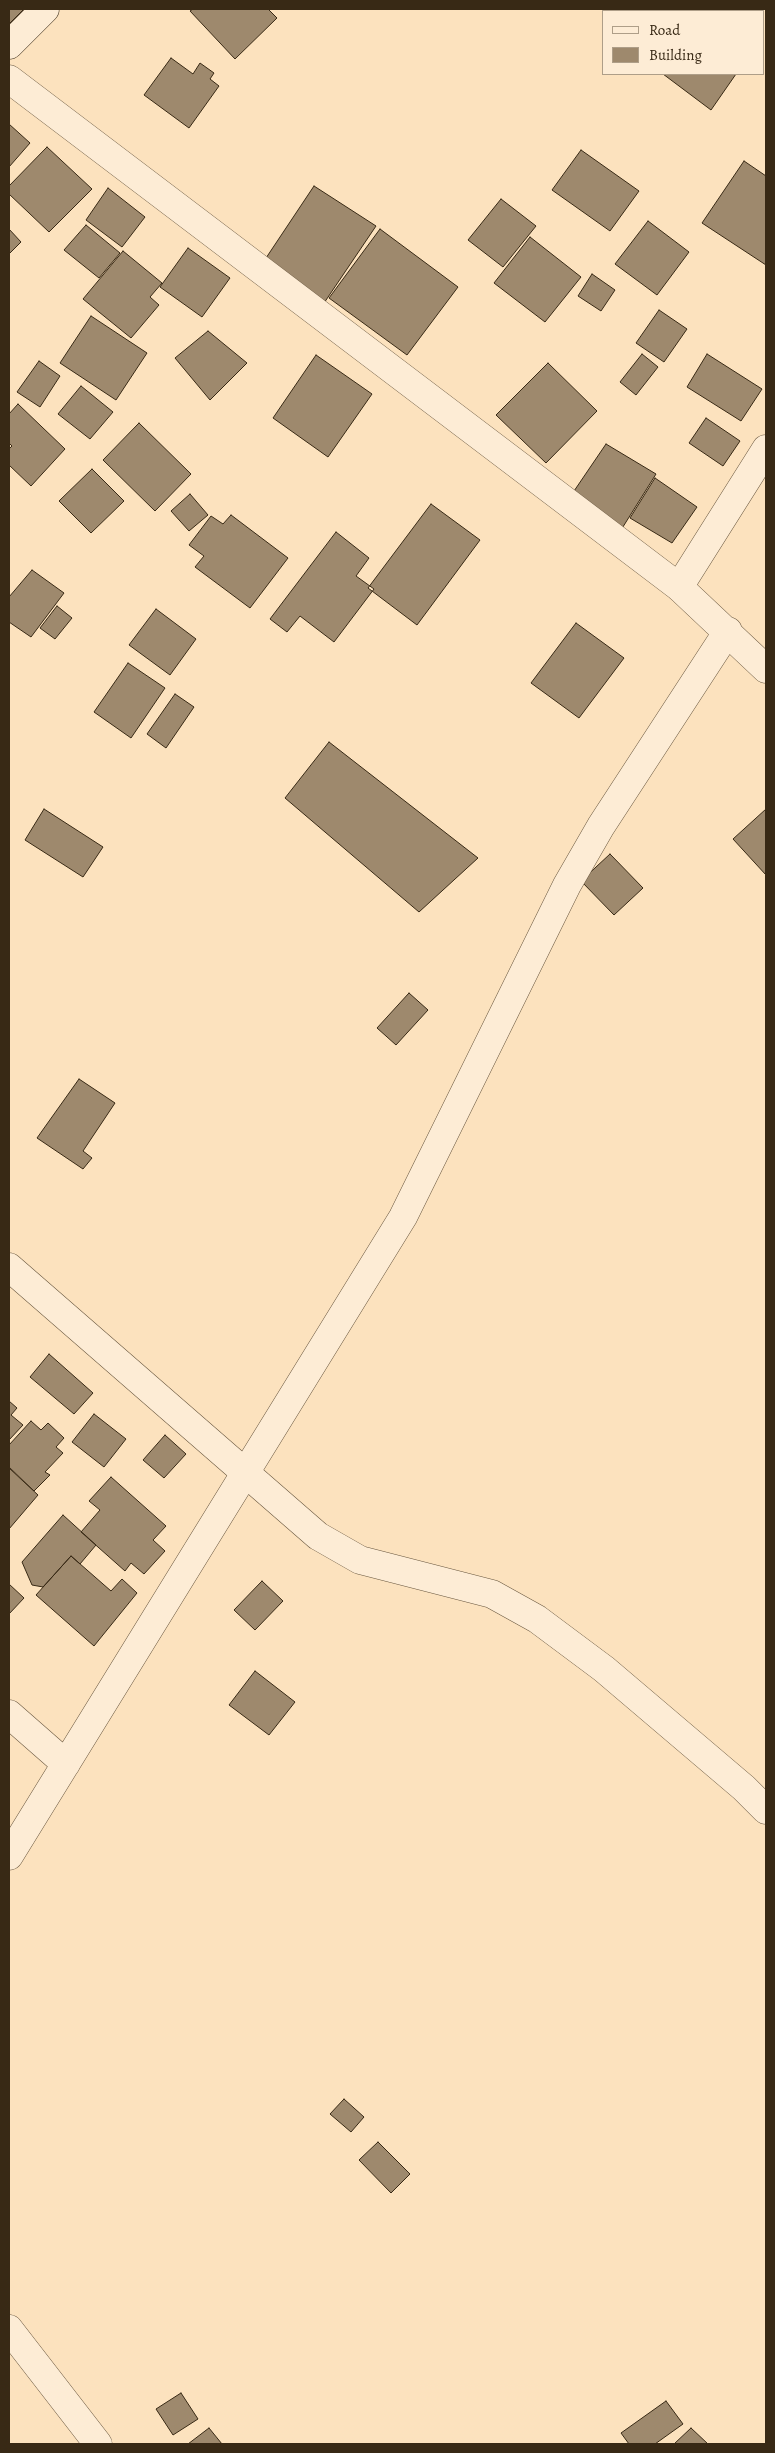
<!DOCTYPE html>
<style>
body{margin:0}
#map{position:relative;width:775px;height:2453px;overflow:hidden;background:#fce2be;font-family:Alegreya,serif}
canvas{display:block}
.frame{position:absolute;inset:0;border:10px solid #382915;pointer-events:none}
.legend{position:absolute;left:602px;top:10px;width:162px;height:65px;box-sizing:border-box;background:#fdecd5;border:1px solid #ae9e88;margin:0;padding:6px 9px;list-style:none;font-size:15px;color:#382915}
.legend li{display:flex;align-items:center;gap:10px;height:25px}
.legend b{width:25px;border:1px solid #ae9e88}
</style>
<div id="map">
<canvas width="775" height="2453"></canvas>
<div class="frame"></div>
<ul class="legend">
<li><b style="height:6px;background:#fdecd5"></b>Road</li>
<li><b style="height:14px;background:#9e896d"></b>Building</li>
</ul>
</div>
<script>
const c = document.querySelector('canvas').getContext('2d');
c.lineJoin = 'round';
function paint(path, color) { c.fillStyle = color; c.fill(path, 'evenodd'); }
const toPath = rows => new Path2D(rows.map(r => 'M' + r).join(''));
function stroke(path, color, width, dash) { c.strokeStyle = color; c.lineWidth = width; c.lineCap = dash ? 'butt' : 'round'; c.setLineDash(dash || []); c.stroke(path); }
const building = toPath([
 [9,9,24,9,9,24,9,9],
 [193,9,268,9,277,18,235,59,190,11,193,9],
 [171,58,193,74,200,63,214,73,210,79,219,86,189,128,144,95,171,58],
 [663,74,736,74,711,110,663,74],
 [9,124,30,143,9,167,9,124],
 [47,147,92,189,49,232,9,194,9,186,47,147],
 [581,150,639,191,610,231,552,190,581,150],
 [744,161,766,176,766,265,702,223,744,161],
 [314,186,376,226,322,306,264,261,314,186],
 [108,188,145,217,122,247,86,220,108,188],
 [501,199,536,226,503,267,468,240,501,199],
 [648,221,689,252,657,295,615,264,648,221],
 [86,225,120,253,99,278,64,250,86,225],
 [9,229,21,242,9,254,9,229],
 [380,229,458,287,407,355,329,298,380,229],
 [530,237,581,277,545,322,494,283,530,237],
 [188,248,230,278,202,317,160,287,188,248],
 [123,251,162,283,150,297,159,305,131,338,83,299,123,251],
 [592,274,615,290,601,311,578,296,592,274],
 [659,310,687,329,664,362,636,343,659,310],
 [91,316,147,353,116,400,60,363,91,316],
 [208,331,247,363,210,400,175,358,208,331],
 [642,354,658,367,636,395,620,382,642,354],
 [707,354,762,389,741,421,687,387,707,354],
 [316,355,372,394,328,457,273,418,316,355],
 [39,361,60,376,40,407,17,392,39,361],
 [548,363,597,411,546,463,496,415,548,363],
 [81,386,113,412,90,439,58,414,81,386],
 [18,404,65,449,31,486,9,465,9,449,12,446,9,443,9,414,18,404],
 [706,418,740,441,723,466,689,443,706,418],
 [139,423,191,474,155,511,103,460,139,423],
 [606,444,656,474,621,530,572,494,606,444],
 [92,469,124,501,91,533,59,501,92,469],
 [655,478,697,507,672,543,630,518,655,478],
 [190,494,208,515,189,531,171,511,190,494],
 [431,504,480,540,417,625,368,588,431,504],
 [231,515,288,558,250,608,195,567,204,556,189,545,211,516,223,524,231,515],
 [336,532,369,558,356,576,374,589,334,642,300,616,287,632,270,619,336,532],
 [32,570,64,593,31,637,9,622,9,597,32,570],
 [57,606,72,618,55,639,40,628,57,606],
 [156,609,196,639,170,675,129,645,156,609],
 [576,623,624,658,579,718,531,683,576,623],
 [128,663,165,688,131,738,94,712,128,663],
 [175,694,194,707,166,748,147,734,175,694],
 [329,742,478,858,419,912,285,798,329,742],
 [44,809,103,847,83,877,25,840,44,809],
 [766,809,766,875,733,839,766,809],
 [610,854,643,888,614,915,581,881,610,854],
 [409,993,428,1010,396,1045,377,1028,409,993],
 [79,1079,115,1103,83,1151,92,1158,83,1169,37,1138,79,1079],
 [49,1354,93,1393,74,1414,30,1377,49,1354],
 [9,1401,17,1408,11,1415,23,1425,9,1440,9,1401],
 [94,1414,126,1439,104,1467,72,1442,94,1414],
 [31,1421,41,1430,48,1423,64,1438,56,1447,63,1453,45,1472,50,1475,34,1491,9,1467,9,1445,31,1421],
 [165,1435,186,1454,164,1478,143,1460,165,1435],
 [9,1468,38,1495,9,1529,9,1468],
 [111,1477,166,1526,153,1540,165,1551,144,1574,131,1563,125,1571,81,1532,100,1510,89,1501,111,1477],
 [63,1515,96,1545,80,1564,71,1556,43,1587,32,1585,22,1562,63,1515],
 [71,1556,111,1591,122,1579,137,1593,94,1646,36,1595,71,1556],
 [262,1581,283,1601,255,1630,234,1610,262,1581],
 [9,1584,24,1598,9,1614,9,1584],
 [255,1671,295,1702,269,1735,229,1705,255,1671],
 [344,2099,364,2117,351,2132,330,2114,344,2099],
 [378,2142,410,2174,391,2193,359,2160,378,2142],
 [181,2393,198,2419,173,2435,156,2409,181,2393],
 [666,2401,683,2424,655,2444,629,2444,621,2433,666,2401],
 [209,2428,222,2444,188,2444,209,2428],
 [691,2428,708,2444,674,2444,691,2428]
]);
const minor = toPath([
 [9,79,679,587,766,669],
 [679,587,766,449],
 [9,1267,318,1536,360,1560,492,1594,537,1619,604,1669,744,1788,766,1810],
 [9,1714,66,1764],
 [9,1856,403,1217,567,885,601,826,728,631],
 [9,2329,98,2444]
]);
const secondary = toPath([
 [9,45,45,9]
]);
paint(building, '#9e896d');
stroke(building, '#382915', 1);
stroke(minor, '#69573f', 29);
stroke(secondary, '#382915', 29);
stroke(minor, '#fdecd5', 28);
stroke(secondary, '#fdecd5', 28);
</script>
